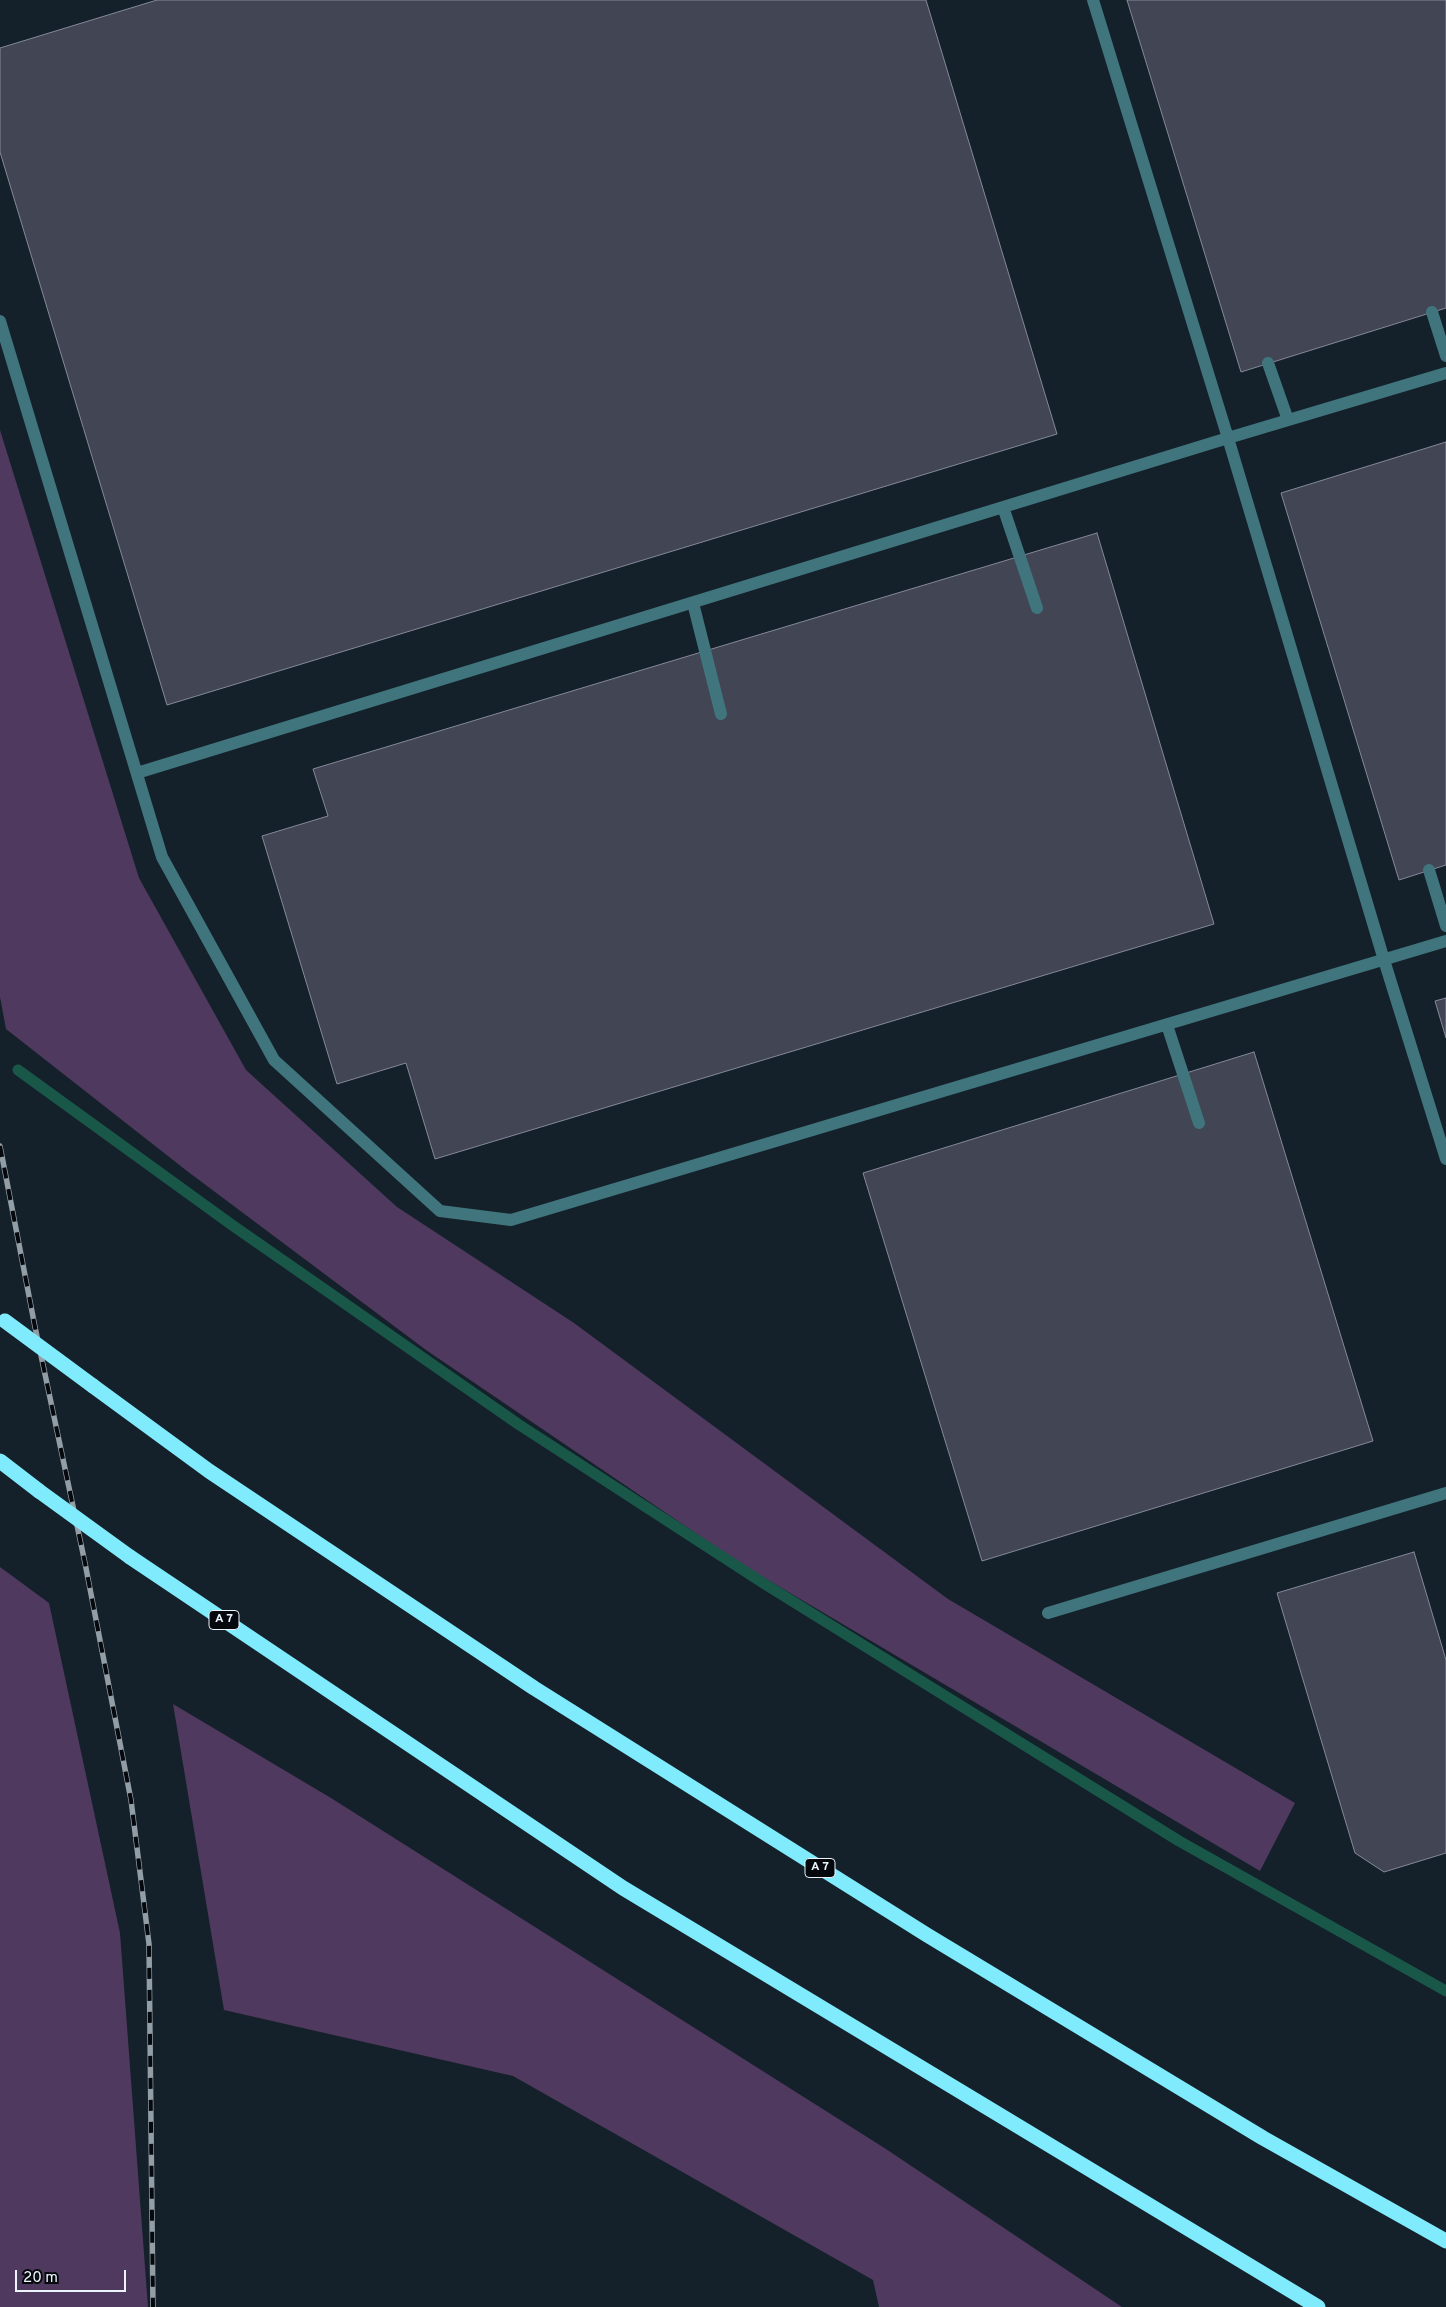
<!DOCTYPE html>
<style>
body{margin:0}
#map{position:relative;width:1446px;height:2307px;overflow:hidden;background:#14202a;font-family:Overpass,sans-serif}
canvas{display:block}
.scale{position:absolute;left:15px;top:2270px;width:111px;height:22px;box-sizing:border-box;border:2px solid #edf5fc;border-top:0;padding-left:6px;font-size:15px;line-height:18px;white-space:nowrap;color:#edf5fc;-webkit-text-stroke:4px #05090e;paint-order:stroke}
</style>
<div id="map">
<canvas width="1446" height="2307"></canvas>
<div class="scale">20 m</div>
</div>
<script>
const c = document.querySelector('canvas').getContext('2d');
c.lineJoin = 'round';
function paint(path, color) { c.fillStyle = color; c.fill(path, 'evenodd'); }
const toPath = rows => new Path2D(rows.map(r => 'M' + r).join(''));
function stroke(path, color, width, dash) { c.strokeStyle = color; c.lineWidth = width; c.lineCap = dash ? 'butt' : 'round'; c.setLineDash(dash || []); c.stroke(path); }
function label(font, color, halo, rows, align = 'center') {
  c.font = font + ' Overpass,sans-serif'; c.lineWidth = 4; c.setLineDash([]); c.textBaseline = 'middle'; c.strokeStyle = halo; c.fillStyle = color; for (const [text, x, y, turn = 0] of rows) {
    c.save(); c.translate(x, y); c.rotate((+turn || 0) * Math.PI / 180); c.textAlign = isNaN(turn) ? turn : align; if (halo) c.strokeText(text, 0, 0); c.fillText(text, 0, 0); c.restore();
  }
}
const forest = toPath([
 [0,430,139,878,246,1070,397,1207,574,1323,948,1599,1295,1803,1260,1871,741,1564,426,1350,187,1171,6,1029,0,997],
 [0,1567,49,1603,120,1933,148,2307,0,2307],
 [173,1704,331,1798,886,2149,1122,2307,879,2307,873,2280,513,2076,224,2010]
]);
const stream = toPath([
 [18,1070,232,1225,518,1424,763,1583,1179,1841,1446,1991]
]);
const building = toPath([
 [157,0,926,0,1057,434,167,705,0,152,0,48,157,0],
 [1127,0,1446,0,1446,308,1241,372,1127,0],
 [1446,442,1446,865,1399,880,1281,493,1446,442],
 [1097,533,1214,924,435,1159,406,1063,337,1084,262,836,328,816,313,769,1097,533],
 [1446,998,1446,1038,1435,1001,1446,998],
 [1254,1052,1373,1441,982,1561,863,1173,1254,1052],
 [1414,1552,1446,1660,1446,1853,1384,1872,1355,1853,1277,1593,1414,1552]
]);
const minor = toPath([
 [1093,0,1228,438,1384,960,1446,1159],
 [1432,312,1446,356],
 [0,321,162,857,274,1060,440,1211,511,1220,1446,941],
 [1268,363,1288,420],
 [1003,507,1037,608],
 [693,603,721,714],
 [137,773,1228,438,1446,373],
 [1429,870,1446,926],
 [1167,1025,1199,1123],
 [1048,1613,1446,1493]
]);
const highway = toPath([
 [93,1386,209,1471,534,1688,927,1935,1263,2138,1446,2241],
 [0,1461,39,1491],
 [130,1557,623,1888,1318,2307]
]);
const rail = toPath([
 [0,1146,35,1327,85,1563,131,1800,149,1944,153,2307]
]);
const highwayBridge = toPath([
 [5,1321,93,1386],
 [39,1491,130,1557]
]);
const shields = [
 [224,1620,30],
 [820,1868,30]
];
const shieldNames = [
 ["A 7",224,1620],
 ["A 7",820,1868]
];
paint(forest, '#4f395e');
stroke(stream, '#195749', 11);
paint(building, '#424554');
stroke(building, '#858999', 1);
stroke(minor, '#40757d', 12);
stroke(highway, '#80ebfc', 15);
stroke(rail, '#939da5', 5.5);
stroke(rail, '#05090e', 4, [11]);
stroke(highwayBridge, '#80ebfc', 15);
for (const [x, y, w] of shields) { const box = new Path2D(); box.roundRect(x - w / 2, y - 9.5, w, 19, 4); c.fillStyle = '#05090e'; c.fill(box); stroke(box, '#edf5fc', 1); }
label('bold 12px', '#edf5fc', null, shieldNames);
</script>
